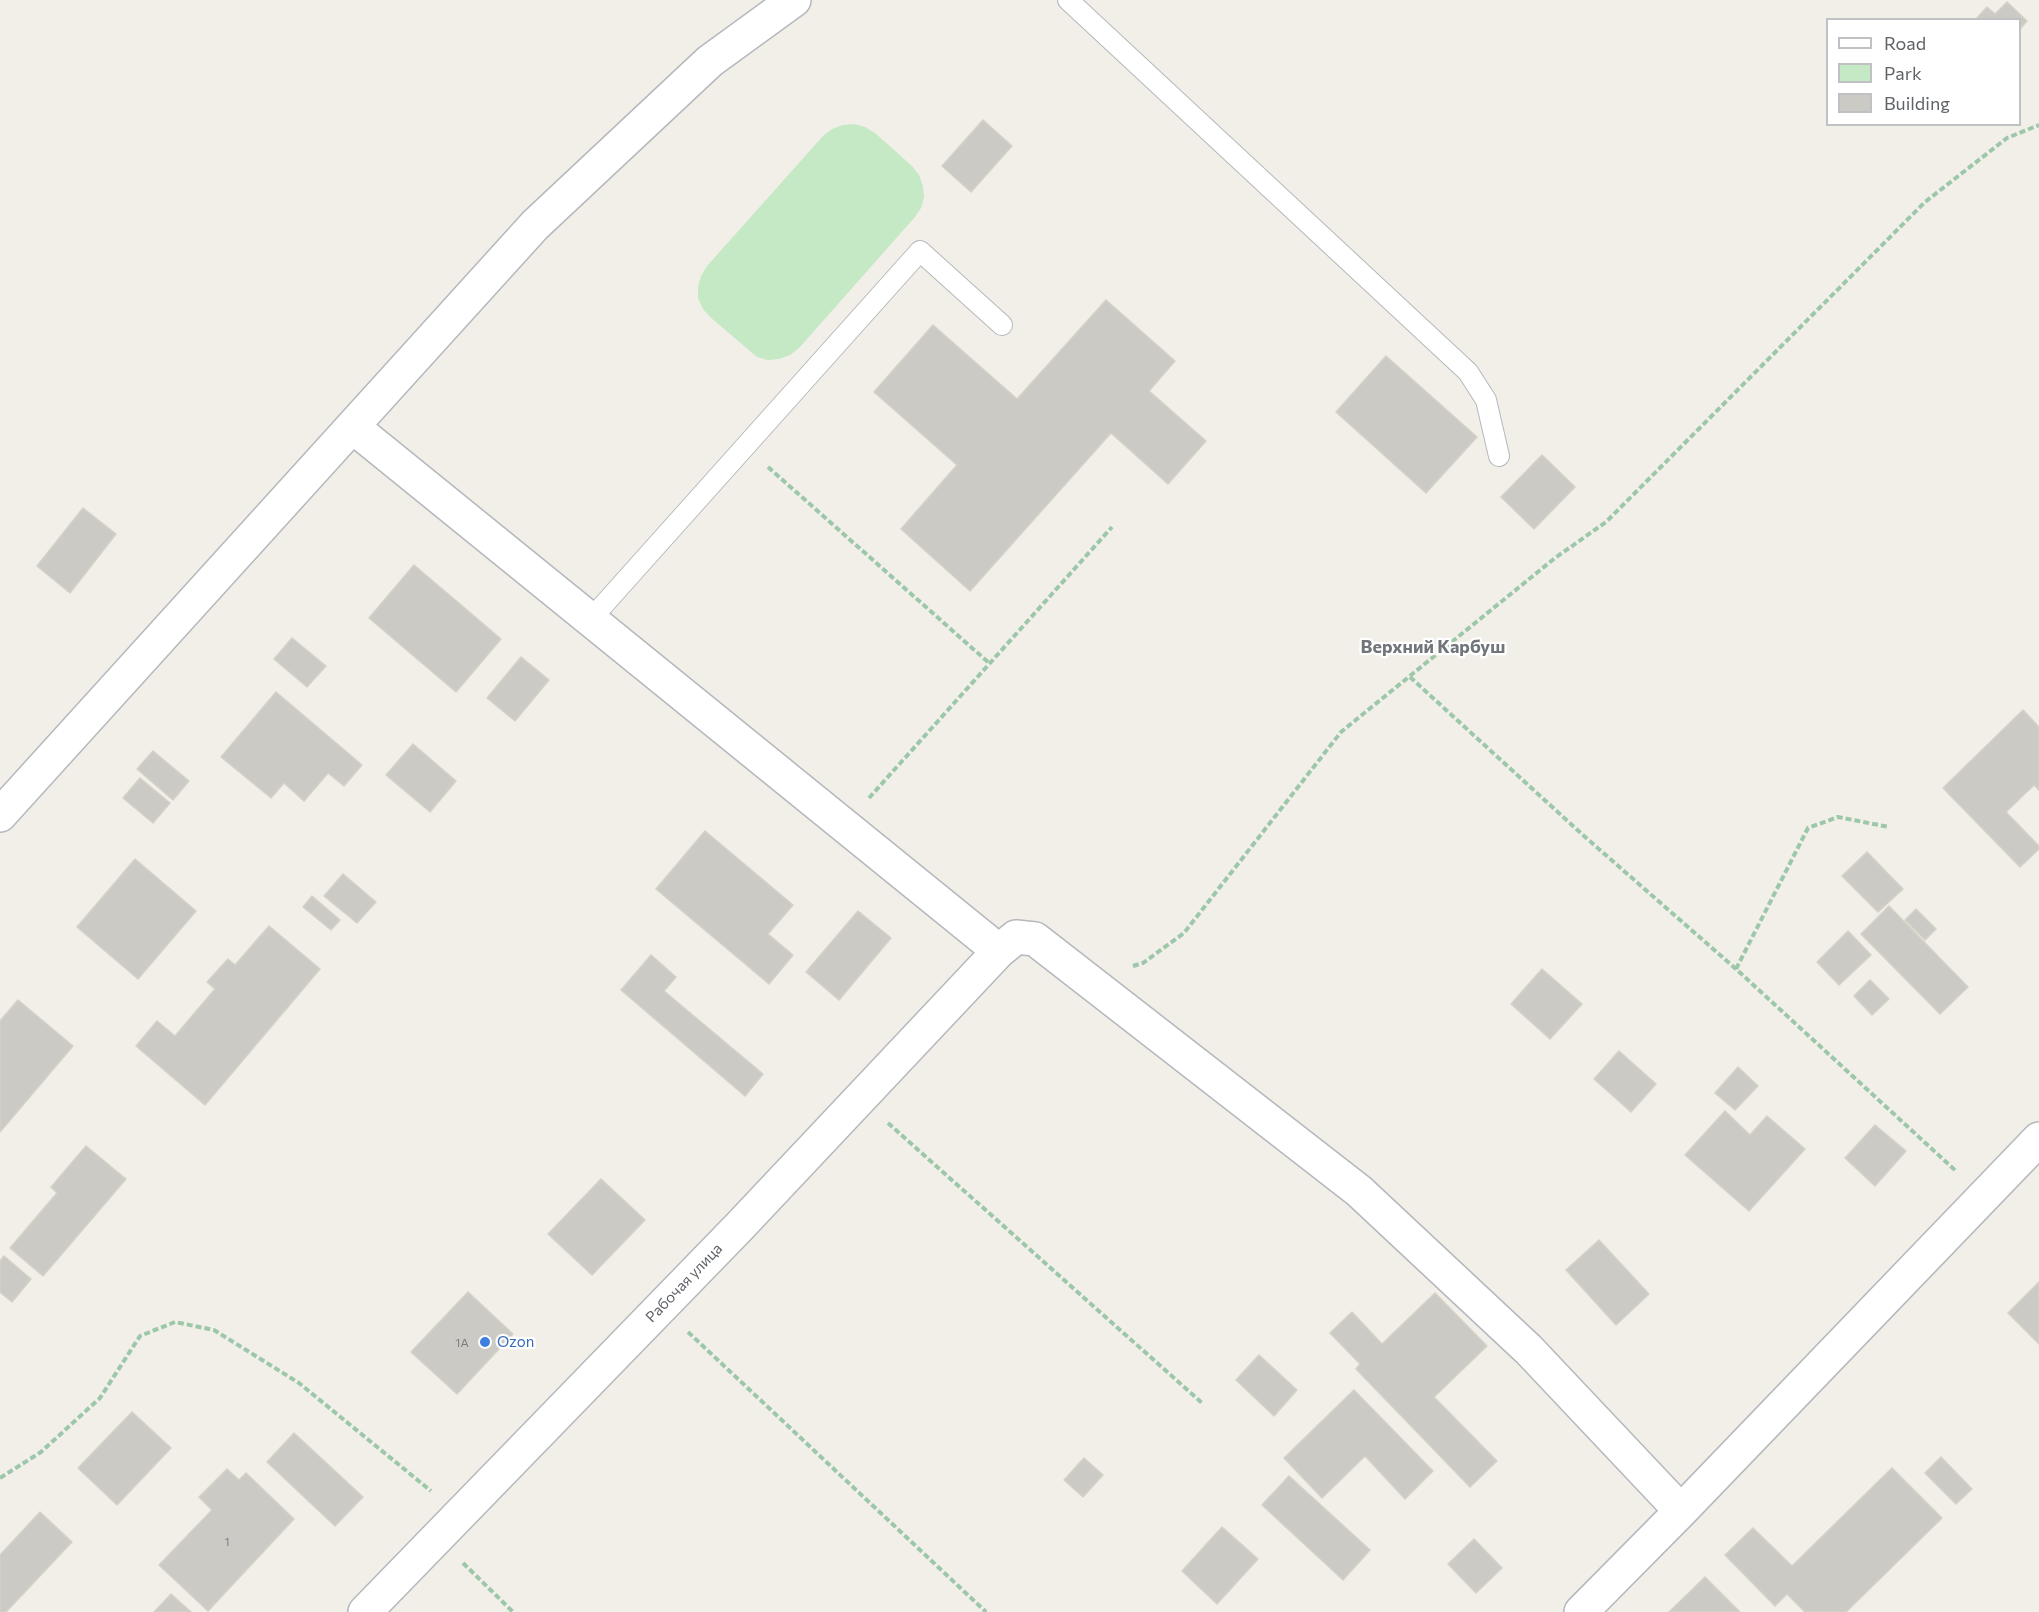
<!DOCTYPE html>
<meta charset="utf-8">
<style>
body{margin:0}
#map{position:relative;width:2039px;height:1612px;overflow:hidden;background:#f1efe8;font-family:Commissioner,sans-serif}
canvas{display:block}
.legend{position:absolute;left:1826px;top:18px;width:195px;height:108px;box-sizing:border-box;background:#fff;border:2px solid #bfc1c3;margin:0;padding:8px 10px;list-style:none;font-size:18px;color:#5f6368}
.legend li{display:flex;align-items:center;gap:12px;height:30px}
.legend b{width:30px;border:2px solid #bfc1c3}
</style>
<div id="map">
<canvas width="2039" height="1612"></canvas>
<ul class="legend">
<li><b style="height:8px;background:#fff"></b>Road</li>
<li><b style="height:16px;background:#c5e8c5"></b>Park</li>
<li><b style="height:16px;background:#cccac5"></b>Building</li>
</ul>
</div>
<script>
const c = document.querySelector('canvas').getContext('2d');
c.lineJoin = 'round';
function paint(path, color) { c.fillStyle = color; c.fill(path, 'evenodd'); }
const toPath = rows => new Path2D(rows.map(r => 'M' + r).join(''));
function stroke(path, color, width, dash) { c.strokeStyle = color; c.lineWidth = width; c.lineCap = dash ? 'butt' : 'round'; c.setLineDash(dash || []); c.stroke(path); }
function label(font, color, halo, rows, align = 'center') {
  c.font = font + ' Commissioner,sans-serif'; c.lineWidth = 4.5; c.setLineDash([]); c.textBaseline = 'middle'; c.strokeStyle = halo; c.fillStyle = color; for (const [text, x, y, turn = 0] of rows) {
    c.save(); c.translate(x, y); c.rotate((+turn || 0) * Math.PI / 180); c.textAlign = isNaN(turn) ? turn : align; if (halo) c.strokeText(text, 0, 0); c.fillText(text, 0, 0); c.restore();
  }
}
const green = toPath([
 [854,124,865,127,875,133,912,166,919,175,923,186,924,197,921,208,915,217,799,348,790,355,779,359,768,360,757,357,710,317,703,309,698,298,698,287,701,276,707,266,823,136,832,129,843,125]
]);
const building = toPath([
 [2007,2,2027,21,2020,29,2020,20,1975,20,1987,7,1995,14,2007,2],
 [983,120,1012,146,971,192,942,166,983,120],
 [1106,300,1175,361,1149,391,1206,441,1168,484,1111,433,970,591,901,529,957,465,874,392,933,325,1017,399,1106,300],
 [1386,356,1477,437,1426,493,1336,412,1386,356],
 [1542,455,1575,487,1534,529,1501,497,1542,455],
 [83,508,116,534,70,593,37,566,83,508],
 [414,565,501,639,456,692,369,618,414,565],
 [292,638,326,666,307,687,274,659,292,638],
 [521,657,549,680,515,721,487,698,521,657],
 [276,692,362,765,344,786,328,773,304,801,284,783,271,798,221,757,276,692],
 [2023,710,2039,727,2039,790,2034,785,2006,812,2039,846,2039,849,2020,867,1943,788,2023,710],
 [413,744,456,781,430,812,386,775,413,744],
 [153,751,189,781,173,800,137,769,153,751],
 [140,778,170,803,153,823,123,798,140,778],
 [705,831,793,905,768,934,793,955,769,984,656,889,705,831],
 [1867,852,1903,889,1878,912,1842,876,1867,852],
 [135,859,196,911,138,979,77,927,135,859],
 [343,874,376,902,357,923,324,896,343,874],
 [312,896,340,920,331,930,303,907,312,896],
 [1889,906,1968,987,1940,1014,1861,934,1889,906],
 [1916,909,1936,929,1925,940,1905,920,1916,909],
 [858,911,891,938,839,1000,806,972,858,911],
 [269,926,320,969,205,1105,136,1046,157,1021,175,1036,215,989,207,982,228,959,235,965,269,926],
 [1848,931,1871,955,1839,985,1817,962,1848,931],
 [651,955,676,977,664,991,763,1074,745,1096,621,990,651,955],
 [1542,969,1582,1004,1550,1039,1511,1004,1542,969],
 [1870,980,1889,999,1872,1015,1854,996,1870,980],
 [18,1000,73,1046,0,1132,0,1021,18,1000],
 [1619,1051,1656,1084,1631,1112,1594,1079,1619,1051],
 [1738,1067,1758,1086,1735,1110,1715,1093,1738,1067],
 [1725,1111,1750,1135,1767,1116,1805,1149,1749,1211,1685,1155,1725,1111],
 [1875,1125,1906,1151,1875,1186,1845,1158,1875,1125],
 [86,1146,126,1179,43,1276,10,1248,57,1193,51,1187,86,1146],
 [601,1179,645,1220,592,1275,548,1234,601,1179],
 [1599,1240,1649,1294,1616,1325,1566,1270,1599,1240],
 [4,1256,31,1279,12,1302,0,1292,0,1261,4,1256],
 [2039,1282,2039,1344,2008,1313,2039,1282],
 [468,1292,513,1334,457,1394,411,1352,468,1292],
 [1435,1293,1487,1346,1434,1397,1497,1461,1470,1487,1356,1369,1360,1364,1330,1333,1352,1312,1382,1344,1435,1293],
 [1259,1355,1297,1390,1274,1416,1236,1380,1259,1355],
 [1354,1390,1433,1471,1405,1499,1365,1456,1322,1498,1284,1458,1354,1390],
 [132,1412,171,1448,117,1505,78,1468,132,1412],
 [294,1433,363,1497,335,1526,267,1462,294,1433],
 [1941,1457,1972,1489,1956,1504,1925,1473,1941,1457],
 [1084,1458,1103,1475,1083,1497,1064,1480,1084,1458],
 [1892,1468,1942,1518,1846,1612,1805,1612,1787,1594,1775,1606,1725,1555,1753,1528,1792,1566,1892,1468],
 [227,1469,239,1480,246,1473,294,1519,208,1611,159,1565,212,1510,199,1497,227,1469],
 [1289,1476,1370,1550,1343,1580,1262,1505,1289,1476],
 [40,1512,72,1542,6,1612,0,1612,0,1555,40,1512],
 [1222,1527,1258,1559,1217,1604,1182,1571,1222,1527],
 [1474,1539,1502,1568,1476,1593,1448,1564,1474,1539],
 [1705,1577,1740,1612,1669,1612,1705,1577],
 [171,1594,191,1612,154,1612,171,1594]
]);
const path = toPath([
 [768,467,989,663],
 [1410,677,1584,836,1736,969,1957,1172],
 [869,798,1112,527],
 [1133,966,1143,963,1184,933,1341,732,1555,558,1606,522,1925,202,2007,138,2039,125],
 [1736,969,1808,828,1838,817,1889,827],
 [888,1123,1202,1403],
 [688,1332,986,1612],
 [0,1478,41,1452,100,1398,140,1336,175,1322,214,1330,299,1383,431,1491],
 [463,1563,513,1612]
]);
const service = toPath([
 [1068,0,1468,372,1486,400,1499,456],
 [590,620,920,251,1002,325]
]);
const minor = toPath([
 [353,427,999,951,1016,937,1035,939,1359,1191,1529,1350,1681,1511],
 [0,815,535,225,710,61,794,0],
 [365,1612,739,1227,999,951],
 [1581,1612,1681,1511,2039,1139]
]);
const markers = [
 [485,1342,6,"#3f7fe0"]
];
const numberNames = [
 ["1А",462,1343],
 ["1",227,1542]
];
const streetNames = [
 ["Рабочая улица",684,1283,-46]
];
const shopNames = [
 ["Ozon",497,1342]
];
const quarterNames = [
 ["Верхний Карбуш",1433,647]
];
paint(green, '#c5e8c5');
paint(building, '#cccac5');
stroke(building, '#d6d1c6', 1.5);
stroke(service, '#b5b8bc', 22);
stroke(minor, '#b5b8bc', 36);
stroke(path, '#9cc7a9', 4, [6, 3]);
stroke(service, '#fff', 20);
stroke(minor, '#fff', 33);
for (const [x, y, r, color] of markers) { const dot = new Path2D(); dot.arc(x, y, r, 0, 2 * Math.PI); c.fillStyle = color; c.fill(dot); stroke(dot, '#fff', 2); }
label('12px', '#7a7d7f', null, numberNames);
label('15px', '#5f6368', '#fff', streetNames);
label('15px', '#366cbe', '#fff', shopNames, 'left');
label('bold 18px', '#70757a', '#fff', quarterNames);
</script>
